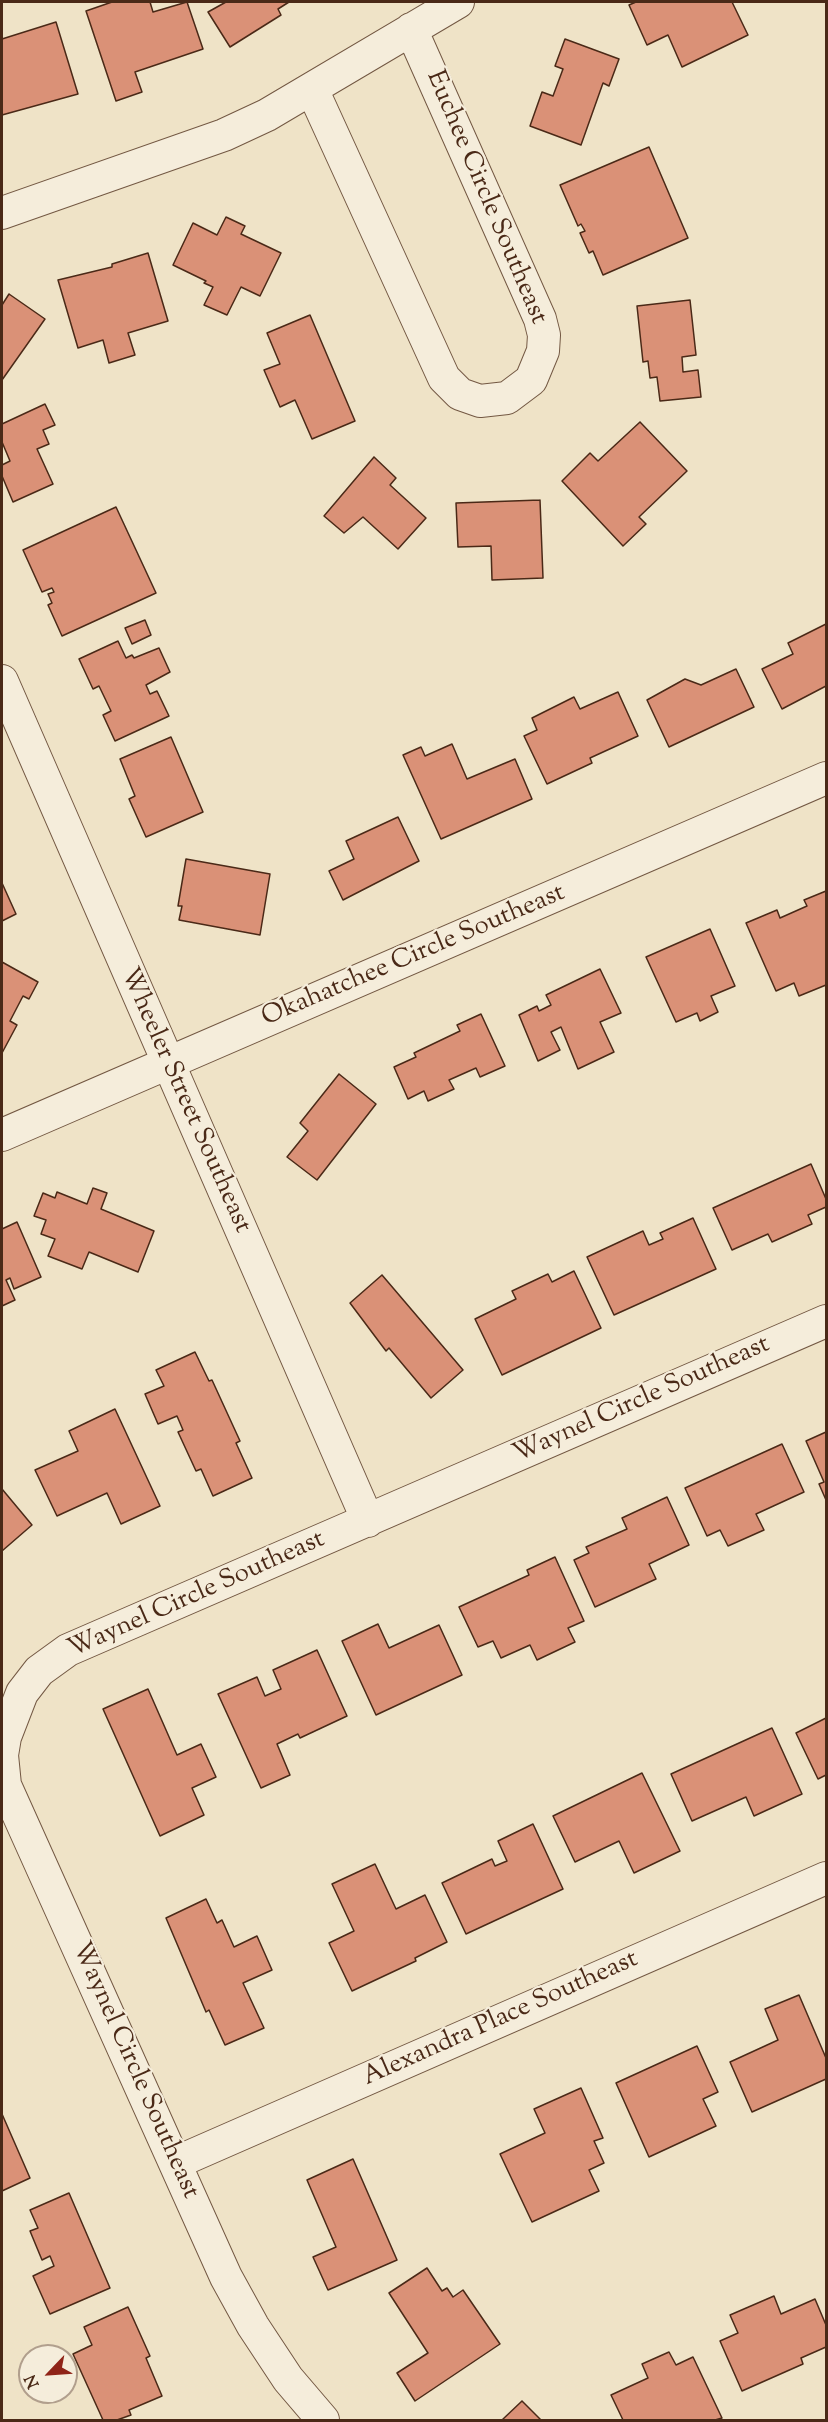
<!DOCTYPE html>
<style>
body{margin:0}
#map{position:relative;width:828px;height:2422px;overflow:hidden;background:#efe3c7;font-family:"Sorts Mill Goudy",serif}
canvas{display:block}
.frame{position:absolute;inset:0;border:3px solid #4a2917;pointer-events:none}
.north{position:absolute;left:18px;top:2344px;width:60px;height:60px;box-sizing:border-box;background:#f5eddb;border:2px solid #b19f8d;border-radius:50%;rotate:245deg;font-size:16px;font-weight:700;line-height:24px;text-align:center;color:#4a2917}
.north::after{content:'';display:block;margin:auto;width:21px;height:27px;background:#8f2418;clip-path:polygon(50% 0,100% 100%,50% 72%,0 100%)}
</style>
<div id="map">
<canvas width="828" height="2422"></canvas>
<div class="frame"></div>
<div class="north">N</div>
</div>
<script>
const c = document.querySelector('canvas').getContext('2d');
c.lineJoin = 'round';
function paint(path, color) { c.fillStyle = color; c.fill(path, 'evenodd'); }
const toPath = rows => new Path2D(rows.map(r => 'M' + r).join(''));
function stroke(path, color, width, dash) { c.strokeStyle = color; c.lineWidth = width; c.lineCap = dash ? 'butt' : 'round'; c.setLineDash(dash || []); c.stroke(path); }
function label(font, color, halo, rows, align = 'center') {
  c.font = font + ' "Sorts Mill Goudy",serif'; c.lineWidth = 4.5; c.setLineDash([]); c.textBaseline = 'middle'; c.strokeStyle = halo; c.fillStyle = color; for (const [text, x, y, turn = 0] of rows) {
    c.save(); c.translate(x, y); c.rotate((+turn || 0) * Math.PI / 180); c.textAlign = isNaN(turn) ? turn : align; if (halo) c.strokeText(text, 0, 0); c.fillText(text, 0, 0); c.restore();
  }
}
const building = toPath([
 [112,2,150,2,153,12,187,2,203,49,135,72,142,92,116,101,86,11,112,2],
 [226,2,289,2,278,9,281,15,230,47,208,12,226,2],
 [636,2,732,2,748,35,682,67,668,35,647,45,629,5,636,2],
 [56,22,78,94,2,115,2,39,56,22],
 [565,39,619,59,609,86,603,83,581,145,530,126,542,92,553,96,563,69,555,66,565,39],
 [649,147,688,238,603,275,593,251,589,253,580,233,585,231,581,224,578,226,560,185,649,147],
 [226,217,245,226,241,234,281,253,260,296,241,287,227,315,204,305,213,287,204,283,206,281,173,265,193,223,217,235,226,217],
 [148,253,168,321,128,333,135,355,109,363,103,340,78,348,58,280,112,267,112,264,148,253],
 [9,294,45,319,2,380,2,305,9,294],
 [690,300,696,355,682,357,683,372,698,370,701,397,660,401,657,377,650,378,648,361,643,362,637,306,690,300],
 [310,315,355,421,312,439,295,400,280,407,264,370,280,364,267,333,310,315],
 [45,404,55,425,43,430,49,444,37,449,53,484,13,502,2,476,2,465,10,461,2,442,2,424,45,404],
 [640,422,687,471,639,517,646,524,623,546,562,481,590,453,598,461,640,422],
 [374,457,396,478,390,485,426,518,398,549,363,517,344,533,324,516,374,457],
 [540,500,543,578,492,580,491,546,458,547,456,503,540,500],
 [116,507,156,593,62,636,48,605,52,603,48,594,54,592,52,588,42,592,23,550,116,507],
 [145,620,151,635,132,644,125,628,145,620],
 [826,624,826,686,782,709,762,669,793,654,788,643,826,624],
 [118,641,126,658,132,655,134,658,159,648,170,672,146,685,150,694,157,691,169,716,115,741,103,715,111,711,99,686,93,689,79,659,118,641],
 [736,669,754,707,669,747,647,700,685,679,701,685,736,669],
 [618,692,638,736,590,758,592,763,547,784,524,736,537,730,532,718,574,697,580,709,618,692],
 [171,737,203,812,146,837,129,799,135,796,120,759,171,737],
 [452,744,467,779,515,759,532,799,441,839,403,755,421,747,425,756,452,744],
 [398,817,419,861,343,900,329,871,354,859,346,841,398,817],
 [186,859,270,874,260,935,179,920,182,906,178,906,186,859],
 [2,883,16,914,2,921,2,883],
 [826,891,826,985,799,996,794,983,776,991,746,923,777,910,780,918,807,906,804,900,826,891],
 [710,929,735,986,711,996,718,1012,700,1021,697,1013,676,1022,646,957,710,929],
 [2,962,38,982,29,999,23,996,10,1021,17,1025,2,1053,2,962],
 [600,969,621,1013,600,1022,614,1052,578,1069,561,1027,551,1032,560,1050,538,1061,519,1015,537,1006,539,1011,551,1005,546,995,600,969],
 [481,1014,505,1066,480,1077,476,1068,449,1080,454,1089,428,1101,424,1091,408,1099,394,1067,416,1057,414,1053,460,1031,457,1025,481,1014],
 [339,1074,376,1104,317,1180,287,1157,308,1131,300,1123,339,1074],
 [811,1164,826,1199,826,1207,808,1215,812,1224,772,1242,768,1234,732,1250,713,1208,811,1164],
 [93,1188,107,1193,101,1209,154,1231,138,1272,89,1252,82,1269,48,1256,55,1239,41,1234,46,1220,34,1216,43,1193,55,1198,57,1192,87,1204,93,1188],
 [693,1218,716,1269,614,1315,587,1257,643,1231,649,1245,663,1239,660,1233,693,1218],
 [17,1222,41,1277,14,1289,10,1278,6,1280,15,1300,2,1306,2,1229,17,1222],
 [574,1271,601,1328,502,1375,475,1319,516,1299,512,1291,548,1274,552,1282,574,1271],
 [382,1275,463,1370,431,1398,389,1348,386,1351,350,1303,382,1275],
 [195,1352,209,1381,212,1380,240,1441,236,1443,252,1478,213,1496,201,1469,196,1471,178,1432,183,1430,177,1416,158,1424,145,1394,164,1386,156,1370,195,1352],
 [115,1409,160,1506,121,1524,107,1493,57,1516,35,1470,78,1451,69,1431,115,1409],
 [826,1432,826,1500,819,1484,824,1482,806,1441,826,1432],
 [782,1444,804,1492,756,1514,764,1530,728,1546,720,1530,707,1536,685,1488,782,1444],
 [2,1489,32,1525,2,1551,2,1489],
 [667,1497,689,1545,649,1564,656,1579,595,1607,574,1560,589,1553,586,1547,627,1529,622,1518,667,1497],
 [555,1557,584,1621,568,1628,575,1642,537,1660,530,1645,501,1658,493,1641,478,1647,459,1607,529,1575,527,1570,555,1557],
 [378,1624,389,1648,439,1625,462,1675,376,1715,342,1641,378,1624],
 [317,1650,347,1716,300,1738,298,1734,277,1744,290,1775,261,1788,218,1694,257,1677,265,1696,281,1689,273,1670,317,1650],
 [148,1689,177,1755,201,1744,216,1777,192,1788,204,1815,160,1836,103,1709,148,1689],
 [826,1718,826,1775,818,1779,796,1733,826,1718],
 [772,1728,802,1794,754,1816,746,1797,692,1821,671,1774,772,1728],
 [642,1773,680,1851,634,1873,619,1841,575,1862,553,1816,642,1773],
 [533,1824,563,1889,466,1934,442,1883,492,1859,495,1866,507,1861,498,1841,533,1824],
 [375,1864,396,1909,425,1895,447,1942,415,1958,416,1961,352,1991,329,1943,354,1931,332,1884,375,1864],
 [206,1899,217,1923,222,1920,234,1947,257,1936,272,1970,243,1983,264,2028,225,2045,209,2010,206,2012,166,1918,206,1899],
 [799,1995,826,2058,826,2079,752,2112,730,2062,778,2040,765,2009,799,1995],
 [697,2046,718,2092,703,2099,716,2126,649,2157,616,2083,697,2046],
 [581,2088,603,2138,594,2141,604,2163,589,2170,599,2191,532,2222,500,2154,545,2133,534,2109,581,2088],
 [2,2114,30,2178,2,2191,2,2114],
 [353,2159,397,2260,328,2290,313,2257,336,2247,307,2180,353,2159],
 [69,2193,110,2288,50,2314,33,2276,54,2266,50,2256,42,2260,30,2231,38,2228,30,2210,69,2193],
 [427,2268,442,2291,447,2288,453,2297,463,2290,500,2344,415,2401,397,2373,428,2353,389,2293,427,2268],
 [774,2296,781,2314,815,2299,826,2325,826,2347,801,2358,803,2364,742,2391,720,2341,738,2333,730,2315,774,2296],
 [128,2307,150,2356,146,2358,162,2396,129,2410,131,2415,117,2420,103,2420,73,2354,92,2345,84,2327,128,2307],
 [669,2352,676,2365,693,2357,722,2418,715,2420,623,2420,611,2395,648,2378,642,2364,669,2352],
 [522,2401,541,2420,502,2420,522,2401]
]);
const minor = toPath([
 [312,89,444,378,460,394,480,401,507,398,531,380,543,351,544,335,540,319,411,29],
 [2,213,224,135,267,115,458,2],
 [2,681,368,1521],
 [2,1135,826,778],
 [175,2163,826,1878],
 [323,2420,288,2379,253,2326,226,2277,5,1785,2,1755,5,1737,22,1693,39,1671,68,1650,826,1321]
]);
const streetNames = [
 ["Euchee Circle Southeast",485,198,67],
 ["Okahatchee Circle Southeast",414,957,-23],
 ["Wheeler Street Southeast",184,1101,66],
 ["Waynel Circle Southeast",642,1401,-24],
 ["Waynel Circle Southeast",197,1596,-24],
 ["Alexandra Place Southeast",501,2020,-24],
 ["Waynel Circle Southeast",134,2071,66]
];
paint(building, '#da9177');
stroke(building, '#4a2917', 1.5);
stroke(minor, '#735843', 34);
stroke(minor, '#f5eddb', 32);
label('26px', '#4a2917', '#f5eddb', streetNames);
</script>
